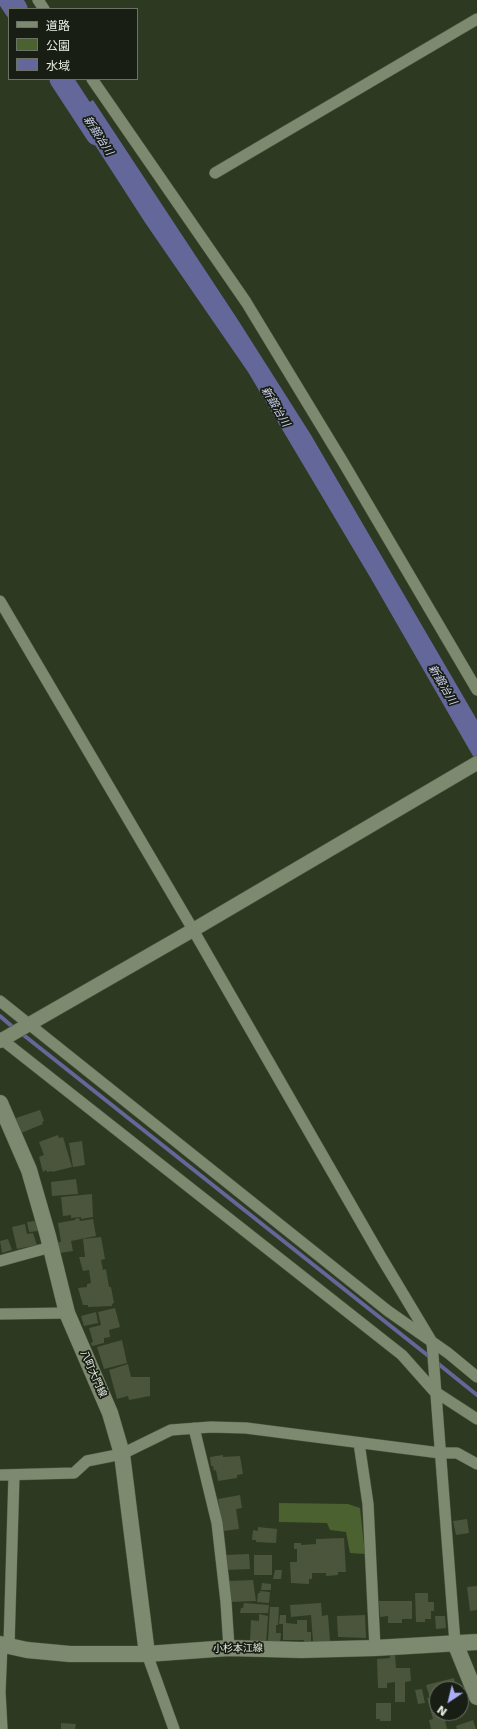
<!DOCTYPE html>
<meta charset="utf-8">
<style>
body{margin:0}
#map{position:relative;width:477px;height:1729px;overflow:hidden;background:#2e3921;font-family:"DejaVu Sans","Noto Sans JP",sans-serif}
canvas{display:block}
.legend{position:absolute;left:8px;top:8px;width:130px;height:72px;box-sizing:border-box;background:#191e14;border:1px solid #6c7266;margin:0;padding:5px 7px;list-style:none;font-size:12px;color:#e8efe0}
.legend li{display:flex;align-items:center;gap:8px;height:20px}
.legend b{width:20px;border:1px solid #6c7266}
.north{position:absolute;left:429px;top:1681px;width:40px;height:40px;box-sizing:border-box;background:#191e14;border:1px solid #6c7266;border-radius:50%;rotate:215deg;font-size:11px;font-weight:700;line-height:16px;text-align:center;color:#e8efe0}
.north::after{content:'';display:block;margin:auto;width:14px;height:18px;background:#abaffb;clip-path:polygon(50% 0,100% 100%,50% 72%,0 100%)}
</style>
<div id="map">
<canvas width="477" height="1729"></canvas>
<ul class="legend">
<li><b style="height:5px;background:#7d8a6f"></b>道路</li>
<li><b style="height:11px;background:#4c6130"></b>公園</li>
<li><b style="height:11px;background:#64679a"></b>水域</li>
</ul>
<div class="north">N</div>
</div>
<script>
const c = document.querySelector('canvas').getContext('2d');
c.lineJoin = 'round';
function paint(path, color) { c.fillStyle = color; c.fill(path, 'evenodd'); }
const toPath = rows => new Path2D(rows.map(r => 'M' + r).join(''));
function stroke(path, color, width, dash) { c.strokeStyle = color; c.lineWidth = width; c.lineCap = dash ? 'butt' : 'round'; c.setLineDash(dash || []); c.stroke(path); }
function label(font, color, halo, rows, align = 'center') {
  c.font = font + ' "DejaVu Sans","Noto Sans JP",sans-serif'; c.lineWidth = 3.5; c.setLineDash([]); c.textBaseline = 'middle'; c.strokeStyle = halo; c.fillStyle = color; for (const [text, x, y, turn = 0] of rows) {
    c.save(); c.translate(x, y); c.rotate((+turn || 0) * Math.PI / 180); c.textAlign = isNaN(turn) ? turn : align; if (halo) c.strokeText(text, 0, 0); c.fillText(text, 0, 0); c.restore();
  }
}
const green = toPath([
 [279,1503,348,1504,360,1508,365,1554,350,1553,346,1532,330,1530,327,1523,279,1522]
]);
const water = toPath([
 [93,100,238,320,311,435,477,720,477,763,370,577,248,372,146,224,73,111]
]);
const stream = toPath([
 [0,1016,15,1029],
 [21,1033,431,1358],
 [436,1362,477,1395]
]);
const river = toPath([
 [10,0,16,9],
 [61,79,97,134]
]);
const building = toPath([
 [40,1110,44,1121,42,1122,43,1124,21,1133,16,1118],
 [58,1135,59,1138,63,1137,72,1167,52,1172,52,1171,47,1172,46,1170,43,1172,39,1157,44,1155,39,1142],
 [82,1141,85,1165,73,1167,69,1143],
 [76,1179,78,1194,52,1196,51,1182],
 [92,1194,93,1217,81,1219,81,1217,71,1218,71,1215,63,1216,61,1197],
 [79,1218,80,1221,93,1219,96,1236,71,1241,73,1251,60,1253,58,1242,61,1242,58,1223,75,1220,75,1219],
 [35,1221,38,1231,29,1232,27,1222],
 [25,1224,27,1234,33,1233,37,1245,17,1249,12,1227],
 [101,1237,105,1259,101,1260,103,1270,106,1269,109,1287,111,1287,114,1303,112,1304,112,1306,88,1307,88,1305,83,1305,78,1288,87,1287,87,1284,91,1283,89,1270,83,1271,79,1257,85,1257,83,1239],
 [8,1239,12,1250,2,1253,0,1241],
 [115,1308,120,1327,109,1330,110,1337,104,1338,104,1343,92,1346,91,1343,93,1342,89,1328,101,1325,98,1312],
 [96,1312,98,1323,84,1326,81,1316],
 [122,1340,127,1363,104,1369,97,1347],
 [128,1364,131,1377,150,1377,150,1396,129,1400,128,1396,117,1399,109,1370],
 [223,1455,223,1457,240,1456,243,1474,237,1475,237,1478,218,1481,216,1470,214,1471,213,1466,211,1466,210,1457],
 [240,1495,242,1508,236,1509,239,1529,223,1531,218,1499],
 [467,1519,469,1533,456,1535,453,1521],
 [258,1527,277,1529,276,1543,256,1542,256,1540,252,1540,253,1530,258,1531],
 [344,1538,346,1572,338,1572,338,1575,326,1576,326,1573,312,1573,312,1579,309,1579,309,1584,291,1583,290,1562,297,1562,297,1549,294,1549,294,1543,301,1543,301,1545,316,1544,316,1539],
 [249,1554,250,1569,226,1570,225,1555],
 [254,1555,272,1555,272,1575,254,1575],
 [275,1570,282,1570,281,1579,273,1579],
 [253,1580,256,1601,229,1602,229,1581],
 [262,1583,271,1584,271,1590,261,1590],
 [477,1586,477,1610,470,1611,467,1587],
 [260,1591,270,1592,269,1603,257,1602,258,1593,260,1593],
 [415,1593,428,1593,428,1602,434,1602,434,1611,431,1611,431,1619,425,1619,425,1622,416,1622],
 [379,1601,412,1601,412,1619,402,1619,402,1623,388,1623,388,1616,380,1617],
 [244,1603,269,1605,268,1613,240,1613,241,1608,243,1608],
 [321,1603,322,1616,328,1615,330,1641,313,1642,311,1615,291,1617,290,1605],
 [270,1607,279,1607,278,1625,276,1625,276,1633,281,1633,280,1644,271,1643,272,1641,268,1641],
 [259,1614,268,1616,266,1644,250,1642,251,1620,259,1621],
 [280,1615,286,1615,286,1623,297,1624,297,1620,307,1620,307,1632,311,1632,311,1644,304,1644,304,1640,283,1640,283,1624,279,1624],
 [365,1615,366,1638,338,1637,337,1616],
 [435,1616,445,1616,446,1628,436,1629],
 [390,1654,395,1654,396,1668,410,1668,411,1681,405,1682,405,1702,395,1702,395,1682,387,1683,387,1688,378,1688,377,1659,390,1658],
 [454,1678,456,1687,451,1689,437,1689,437,1713,443,1713,447,1729,431,1729,429,1720,433,1719,427,1698,430,1698,426,1685],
 [422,1689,425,1703,418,1704,415,1690],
 [376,1703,391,1703,391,1721,380,1721,380,1719,376,1719],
 [473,1720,476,1729,457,1729,456,1726],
 [61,1723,76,1724,75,1729,61,1729]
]);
const minor = toPath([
 [38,0,44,9],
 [92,79,246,302,343,462,477,690],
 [215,173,477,19],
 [0,601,188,921,381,1257,432,1342,455,1643],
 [0,1001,388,1311,448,1353,477,1377],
 [0,1038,402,1355,434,1391,477,1419],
 [0,1261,51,1247],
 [0,1314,67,1313],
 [194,1428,217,1523,226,1602,229,1648],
 [359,1443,368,1504,375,1648],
 [0,1475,74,1473,87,1461,122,1454,171,1430,211,1427,246,1428,440,1453,457,1453,477,1464],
 [2,1644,0,1692,2,1729],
 [9,1645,14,1475],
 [147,1654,174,1729]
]);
const tertiary = toPath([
 [0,1041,193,930,477,763]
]);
const secondary = toPath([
 [0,1103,29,1170,48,1236,67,1313,110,1413,122,1454,147,1654],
 [455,1643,477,1697],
 [0,1644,27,1650,70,1654,147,1654,229,1648,301,1650,375,1648,477,1642]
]);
const streetNames = [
 ["八町大門線",93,1374,66],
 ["小杉本江線",238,1649,-1]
];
const waterNames = [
 ["新鍛冶川",98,136,57],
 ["新鍛冶川",275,407,59],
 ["新鍛冶川",442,685,59]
];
paint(green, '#4c6130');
paint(water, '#64679a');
stroke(stream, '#64679a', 4);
stroke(river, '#64679a', 23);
paint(building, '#4a553c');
stroke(minor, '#4d5641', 12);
stroke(tertiary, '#4d5641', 15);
stroke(secondary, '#4d5641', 17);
stroke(minor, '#7d8a6f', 11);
stroke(tertiary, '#7d8a6f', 14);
stroke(secondary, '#7d8a6f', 16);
label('10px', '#e8efe0', '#191e14', streetNames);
label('italic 11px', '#d3d7f7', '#191e14', waterNames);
</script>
